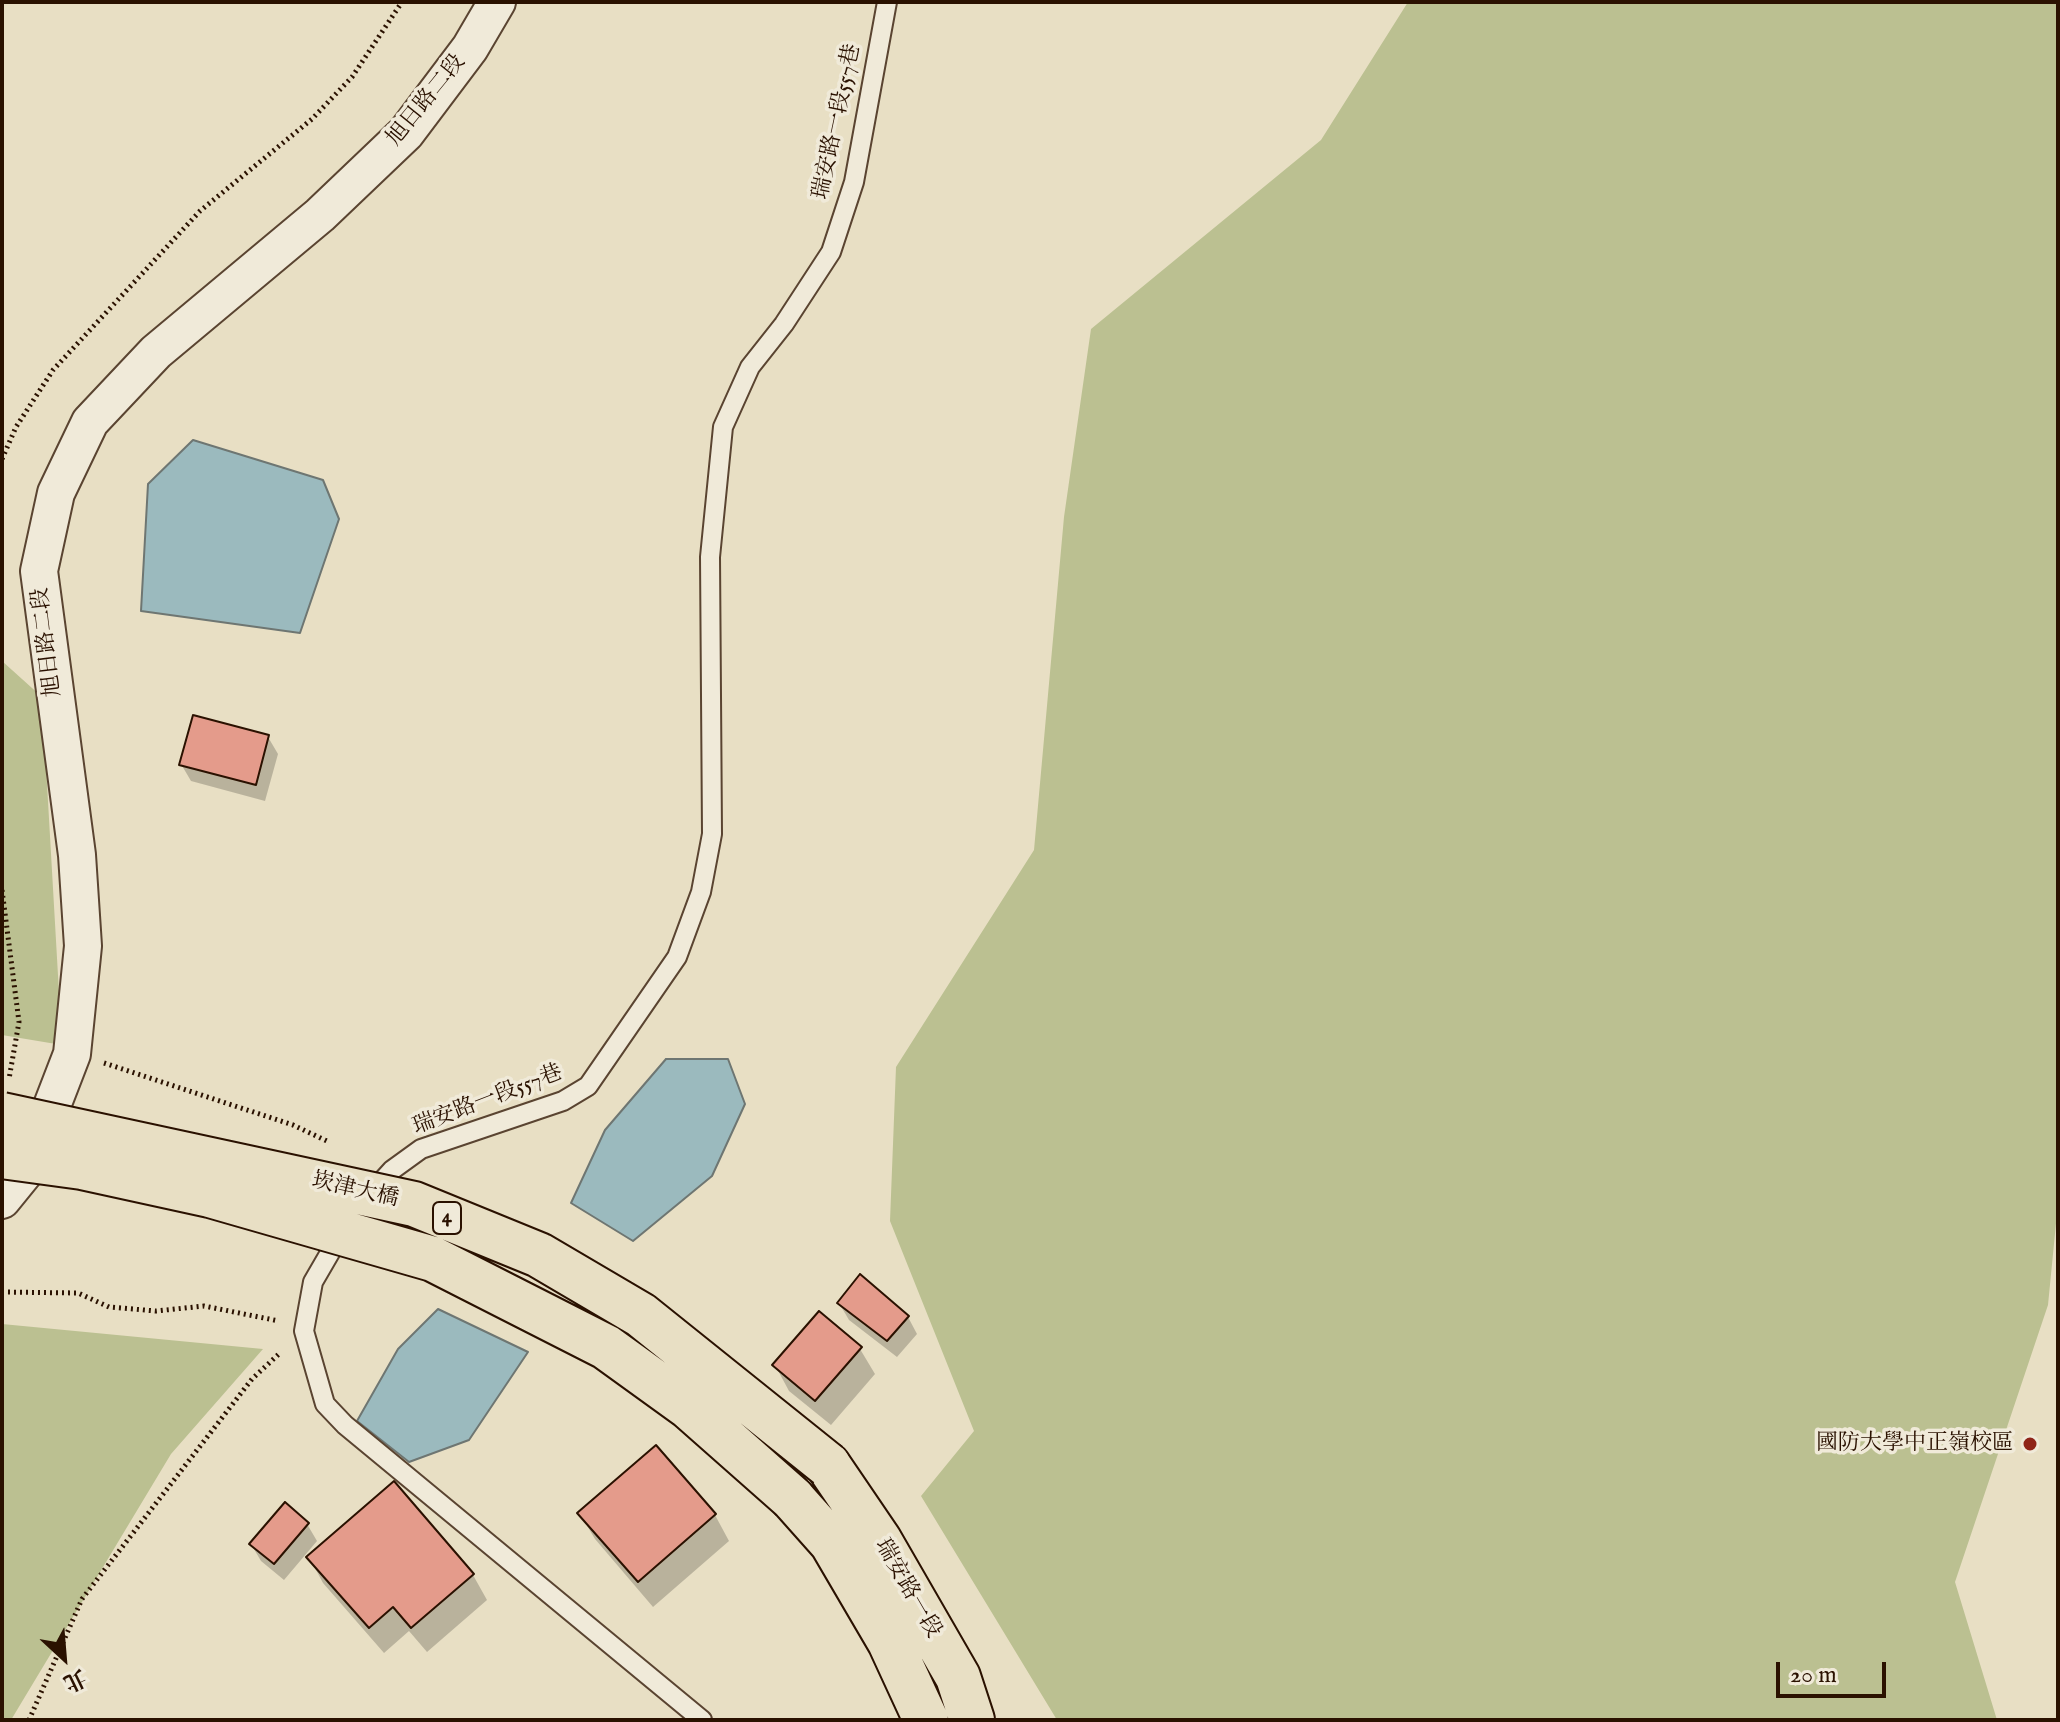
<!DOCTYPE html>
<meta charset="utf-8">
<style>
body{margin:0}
#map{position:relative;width:2060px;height:1722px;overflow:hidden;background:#e8dfc4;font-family:"IM FELL English","Noto Serif TC",serif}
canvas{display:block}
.frame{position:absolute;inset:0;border:4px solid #2a1100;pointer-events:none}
.north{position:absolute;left:24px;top:1618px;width:80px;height:80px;-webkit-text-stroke:6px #f0ead9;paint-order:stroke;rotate:154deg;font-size:22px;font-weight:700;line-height:32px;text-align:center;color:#2a1100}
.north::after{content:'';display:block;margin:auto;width:28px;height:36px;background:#2a1100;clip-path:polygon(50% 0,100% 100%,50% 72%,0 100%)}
.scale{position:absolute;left:1776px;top:1662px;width:110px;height:36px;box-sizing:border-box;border:4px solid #2a1100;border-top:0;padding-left:10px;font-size:24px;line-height:28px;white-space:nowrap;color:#2a1100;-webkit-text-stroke:6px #f0ead9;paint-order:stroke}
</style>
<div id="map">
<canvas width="2060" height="1722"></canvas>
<div class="frame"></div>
<div class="north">北</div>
<div class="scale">20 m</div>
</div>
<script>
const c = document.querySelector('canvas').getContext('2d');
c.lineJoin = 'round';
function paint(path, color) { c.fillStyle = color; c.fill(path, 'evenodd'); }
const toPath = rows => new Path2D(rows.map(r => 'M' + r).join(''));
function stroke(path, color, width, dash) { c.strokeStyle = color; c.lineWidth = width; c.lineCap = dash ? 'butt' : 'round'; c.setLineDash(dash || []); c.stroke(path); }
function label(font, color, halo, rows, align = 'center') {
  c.font = font + ' "IM FELL English","Noto Serif TC",serif'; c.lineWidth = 7; c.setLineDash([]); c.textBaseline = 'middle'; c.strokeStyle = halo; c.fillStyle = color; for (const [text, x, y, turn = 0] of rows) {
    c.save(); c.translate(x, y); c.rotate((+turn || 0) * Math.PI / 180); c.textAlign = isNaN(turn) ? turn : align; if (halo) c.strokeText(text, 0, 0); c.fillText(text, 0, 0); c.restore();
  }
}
const green = toPath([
 [1408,2,2058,2,2058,1203,2048,1305,1955,1582,1997,1720,1057,1720,921,1496,974,1431,890,1221,896,1067,1034,850,1064,517,1091,329,1321,140],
 [2,661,42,697,62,1045,2,1035],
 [2,1324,263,1349,171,1454,11,1720,2,1720]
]);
const water = toPath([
 [193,440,323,480,339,519,300,633,141,611,148,484,193,440],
 [666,1059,728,1059,745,1104,712,1176,633,1241,571,1203,605,1130,666,1059],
 [438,1309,528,1352,469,1440,409,1462,357,1421,398,1349,438,1309]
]);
const shadow = toPath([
 [268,737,278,754,265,801,191,781,181,764],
 [860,1277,908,1317,917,1334,897,1357,849,1320,839,1303],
 [860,1349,875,1374,831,1425,789,1391,775,1365],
 [656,1448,715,1515,729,1541,653,1607,595,1539,580,1514],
 [307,1524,317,1541,284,1580,261,1561,251,1544],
 [309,1557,473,1575,487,1600,427,1652,409,1631,384,1653,323,1583]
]);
const building = toPath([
 [193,715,269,735,256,785,179,765,193,715],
 [860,1274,909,1316,887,1341,837,1303,860,1274],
 [819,1311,862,1347,815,1401,772,1365,819,1311],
 [656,1445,716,1514,638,1582,577,1513,656,1445],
 [394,1481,474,1574,411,1628,393,1607,369,1628,306,1557,394,1481],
 [285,1502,309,1523,274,1564,249,1544,285,1502]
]);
const path = toPath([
 [2,459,16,427,53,370,200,211,312,119,352,77,402,2],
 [2,890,19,1022,9,1079],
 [104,1063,293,1125,329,1142],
 [2,1292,78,1293,109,1307,156,1311,204,1306,279,1321],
 [29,1720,82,1599,252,1379,281,1352]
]);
const lane = toPath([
 [372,1192,392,1170,421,1149,563,1101,588,1086,677,957,701,892,712,834,710,557,723,427,750,367,784,324,831,252,854,182,887,2],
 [342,1232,313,1282,304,1331,325,1404,345,1425,702,1720]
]);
const street = toPath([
 [2,1200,28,1168,72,1054,83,946,77,855,39,571,56,493,90,422,156,352,320,215,406,133,470,48,497,2]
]);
const primary = toPath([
 [828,1465,879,1540,958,1677,972,1720],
 [792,1498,832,1543,890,1642,926,1720]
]);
const primaryBridge = toPath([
 [2,1115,414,1204,539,1255,641,1315,828,1465],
 [2,1156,82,1167,210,1195,433,1259,606,1347,689,1407,792,1498]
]);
const markers = [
 [2030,1444,8,"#8f2418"]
];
const shields = [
 [447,1218,28]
];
const shieldNames = [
 ["4",447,1218]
];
const streetNames = [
 ["旭日路二段",427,101,-51],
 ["瑞安路一段557巷",838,122,-78],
 ["旭日路二段",48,642,-97],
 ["瑞安路一段557巷",488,1101,-21],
 ["崁津大橋",355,1191,13],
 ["瑞安路一段",907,1589,60]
];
const poiNames = [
 ["國防大學中正嶺校區",2014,1444]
];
paint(green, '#bbc091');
paint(water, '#9bbabe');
stroke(water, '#6e7672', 2);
paint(shadow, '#0003');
paint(building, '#e49b8b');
stroke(building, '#2a1100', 2);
stroke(lane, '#5a4431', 22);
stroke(street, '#5a4431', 40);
stroke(primary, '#2a1100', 48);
stroke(path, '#2a1100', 5, [2, 4]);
stroke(lane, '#f0ead9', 18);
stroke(street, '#f0ead9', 36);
stroke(primary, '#e8dfc4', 44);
stroke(primaryBridge, '#2a1100', 48, []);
stroke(primaryBridge, '#e8dfc4', 44);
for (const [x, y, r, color] of markers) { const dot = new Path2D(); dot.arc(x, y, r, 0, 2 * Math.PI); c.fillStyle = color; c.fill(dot); stroke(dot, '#f0ead9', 3); }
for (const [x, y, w] of shields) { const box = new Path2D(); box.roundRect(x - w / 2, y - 16, w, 32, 6); c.fillStyle = '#f0ead9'; c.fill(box); stroke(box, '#2a1100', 2); }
label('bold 20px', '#2a1100', null, shieldNames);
label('22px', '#2a1100', '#f0ead9', streetNames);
label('22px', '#2a1100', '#f0ead9', poiNames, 'right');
</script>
